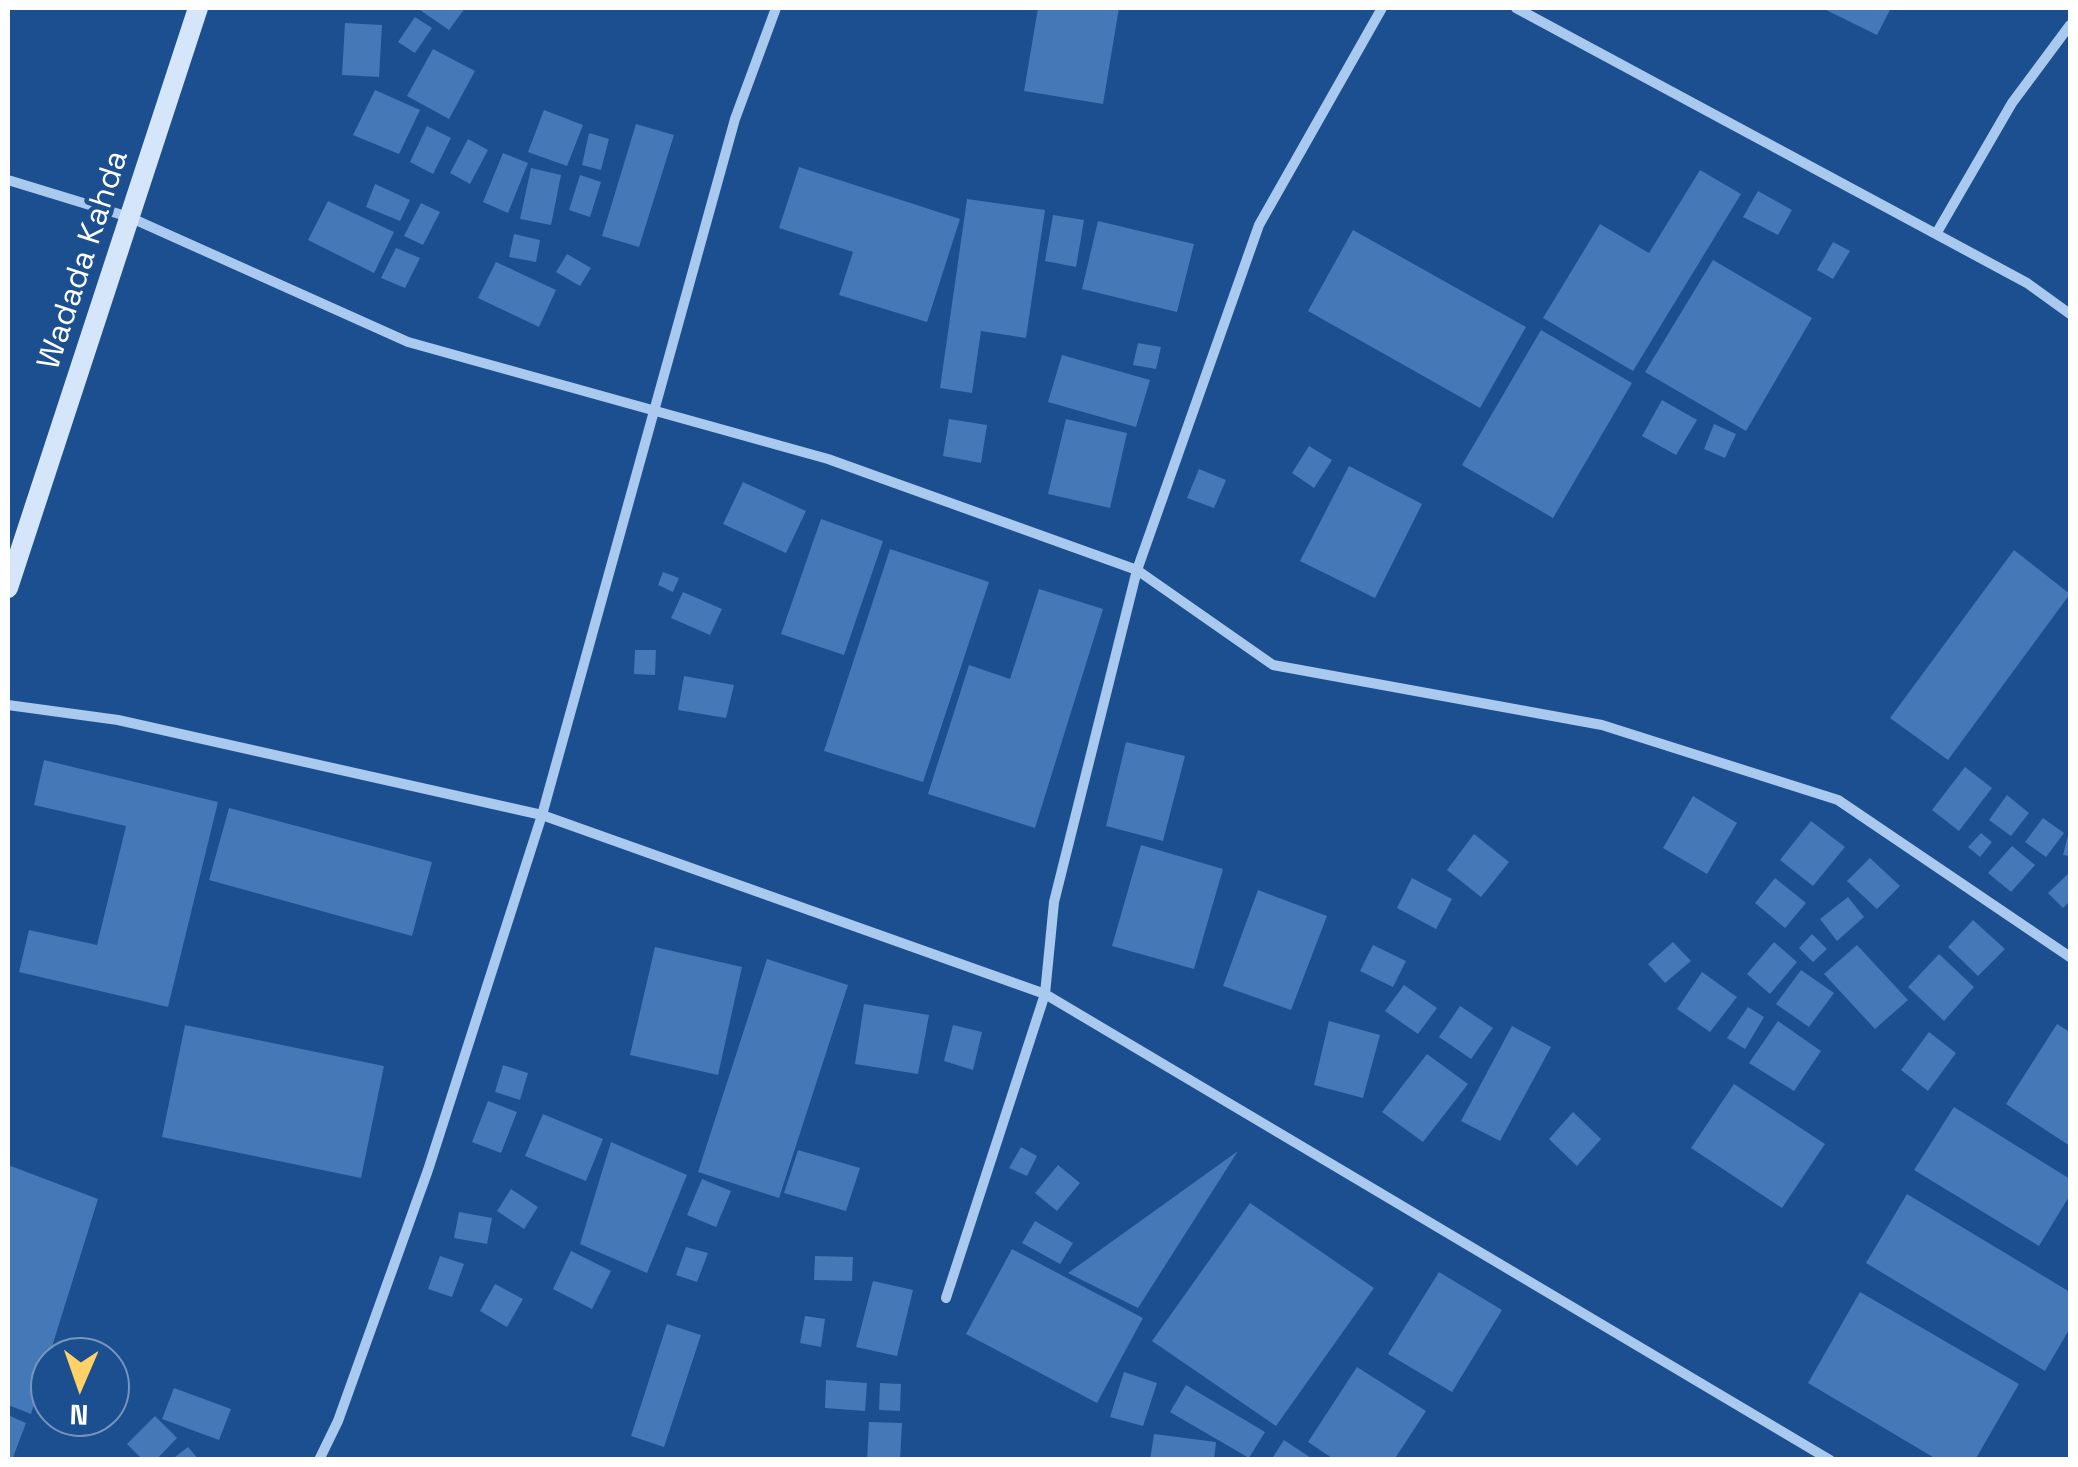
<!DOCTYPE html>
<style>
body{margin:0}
#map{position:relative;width:2078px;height:1467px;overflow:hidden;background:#1b4f8f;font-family:"Space Grotesk",sans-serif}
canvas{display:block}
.frame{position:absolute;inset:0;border:10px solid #fff;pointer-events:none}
.north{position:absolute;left:30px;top:1337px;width:100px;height:100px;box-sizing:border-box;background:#1b4f8f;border:2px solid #7695bc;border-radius:50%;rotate:182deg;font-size:28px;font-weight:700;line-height:40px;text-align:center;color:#fff}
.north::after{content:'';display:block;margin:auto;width:35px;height:45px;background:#ffd166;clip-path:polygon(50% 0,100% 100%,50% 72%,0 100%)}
</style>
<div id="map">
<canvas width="2078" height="1467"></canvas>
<div class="frame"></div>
<div class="north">N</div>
</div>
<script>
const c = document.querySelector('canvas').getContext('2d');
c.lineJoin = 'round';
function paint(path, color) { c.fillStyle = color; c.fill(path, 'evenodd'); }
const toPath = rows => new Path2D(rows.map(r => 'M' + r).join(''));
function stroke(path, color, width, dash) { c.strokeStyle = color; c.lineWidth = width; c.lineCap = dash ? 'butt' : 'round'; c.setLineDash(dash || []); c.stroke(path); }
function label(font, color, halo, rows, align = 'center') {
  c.font = font + ' "Space Grotesk",sans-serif'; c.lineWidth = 9; c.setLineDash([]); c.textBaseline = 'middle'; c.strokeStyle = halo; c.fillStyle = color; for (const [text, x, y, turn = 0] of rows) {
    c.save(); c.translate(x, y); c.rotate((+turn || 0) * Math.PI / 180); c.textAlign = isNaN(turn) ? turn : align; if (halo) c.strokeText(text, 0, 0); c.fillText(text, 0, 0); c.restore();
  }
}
const building = toPath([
 [417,8,465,8,449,30],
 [1038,8,1119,8,1103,104,1024,91],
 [1822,8,1891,8,1877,35],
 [415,17,432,28,415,53,398,42],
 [345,23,382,25,379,77,342,75],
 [433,49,475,71,449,119,407,96],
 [375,90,420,110,399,154,353,135],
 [544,110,583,125,567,166,528,152],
 [636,124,674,135,639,247,602,236],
 [427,126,451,138,433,174,410,162],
 [589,133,609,139,601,170,582,165],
 [468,139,488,150,470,184,450,173],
 [503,153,528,163,508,213,483,202],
 [799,167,960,219,927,322,839,295,853,252,779,228],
 [531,168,561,175,551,225,520,219],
 [1700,170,1741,194,1633,371,1543,318,1600,224,1649,253],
 [580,175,601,182,590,217,569,210],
 [375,184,410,200,400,221,366,207],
 [1758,191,1792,210,1778,235,1743,217],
 [967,199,1045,210,1026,338,981,331,972,393,940,388],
 [328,201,394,232,374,273,308,240],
 [421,203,440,212,423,245,404,236],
 [1053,215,1084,220,1076,267,1045,261],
 [1098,221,1194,244,1177,312,1082,289],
 [1353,230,1526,327,1480,408,1308,311],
 [514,234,540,240,536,262,509,257],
 [1833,242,1850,251,1833,279,1817,270],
 [396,248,420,258,405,288,381,278],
 [567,254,591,268,580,286,556,272],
 [1713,260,1812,318,1746,431,1645,372],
 [496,262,556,290,539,327,478,298],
 [1541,330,1632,383,1553,518,1462,465],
 [1138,343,1161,347,1156,369,1133,365],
 [1062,355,1150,380,1136,427,1048,402],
 [1662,400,1697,420,1676,455,1642,436],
 [949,419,987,425,981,463,943,456],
 [1066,419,1127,433,1110,508,1048,494],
 [1714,424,1736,434,1725,458,1704,449],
 [1309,446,1332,460,1314,488,1292,473],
 [1349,466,1422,504,1375,598,1300,561],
 [1199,469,1226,480,1214,508,1187,498],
 [743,482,806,511,786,553,723,524],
 [821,519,883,541,844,655,781,634],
 [890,549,989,582,923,782,824,751],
 [2014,550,2070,594,1948,760,1890,718],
 [663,572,679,578,673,592,658,585],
 [1039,589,1103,609,1035,828,928,794,969,665,1010,679],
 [683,592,722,609,710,635,671,618],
 [635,650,656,650,655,675,634,674],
 [684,676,734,685,726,718,678,710],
 [1126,742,1185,756,1163,841,1106,826],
 [44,760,218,802,168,1007,19,972,29,930,97,945,126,826,34,805],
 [1965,767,1992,788,1959,831,1932,810],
 [2007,795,2029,813,2011,836,1989,820],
 [1693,796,1737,823,1707,874,1663,848],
 [229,808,432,862,412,936,209,880],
 [2043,818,2064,833,2046,857,2025,842],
 [1811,821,1845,847,1813,886,1780,860],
 [2070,828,2070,856,2063,855],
 [1981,833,1992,842,1980,857,1968,847],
 [1474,834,1509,862,1481,897,1447,870],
 [1141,845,1223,869,1194,969,1112,946],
 [2012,846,2035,865,2011,892,1988,873],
 [1870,858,1900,886,1877,909,1847,881],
 [2070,872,2070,901,2063,908,2048,893],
 [1412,878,1452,899,1436,929,1397,908],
 [1775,878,1806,903,1785,928,1755,903],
 [1258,890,1327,916,1291,1010,1223,986],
 [1848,897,1864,917,1837,941,1820,919],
 [1973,920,2005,949,1978,976,1948,947],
 [1812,934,1827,949,1813,962,1799,948],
 [1673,942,1691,961,1665,983,1648,964],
 [1774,942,1797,962,1770,994,1747,974],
 [1373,945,1406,961,1393,987,1360,971],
 [1857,945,1908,1000,1875,1029,1824,974],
 [655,947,742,967,718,1075,630,1055],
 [1939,954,1974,987,1944,1021,1908,987],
 [767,959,848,985,779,1198,698,1172],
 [1801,970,1834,993,1809,1027,1776,1004],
 [1702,972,1737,997,1710,1032,1677,1009],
 [1404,985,1437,1008,1418,1034,1385,1011],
 [864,1004,929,1015,918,1074,855,1064],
 [1460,1006,1493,1028,1471,1059,1439,1037],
 [1748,1007,1764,1017,1745,1049,1727,1038],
 [1329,1021,1380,1035,1363,1098,1314,1085],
 [1778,1021,1821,1051,1794,1091,1749,1063],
 [2057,1024,2070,1032,2070,1146,2006,1104],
 [185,1025,384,1066,361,1178,162,1137],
 [953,1025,982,1032,973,1070,944,1061],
 [1512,1026,1551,1047,1500,1141,1461,1121],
 [1929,1032,1956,1053,1928,1091,1901,1070],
 [1427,1054,1468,1084,1423,1142,1382,1112],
 [503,1065,528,1073,520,1100,495,1092],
 [1734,1084,1825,1144,1782,1208,1691,1148],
 [488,1101,517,1112,501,1153,472,1142],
 [1954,1107,2070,1179,2070,1195,2039,1246,1914,1170],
 [1573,1112,1601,1139,1577,1166,1549,1139],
 [543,1114,603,1139,586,1181,525,1156],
 [611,1142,687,1175,647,1273,580,1244],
 [1021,1147,1037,1156,1027,1176,1009,1168],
 [798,1150,860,1168,846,1211,784,1193],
 [1238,1151,1138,1308,1068,1273],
 [8,1165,98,1199,31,1414,8,1405],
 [1058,1165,1080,1183,1057,1211,1035,1193],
 [702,1179,731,1191,716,1227,687,1215],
 [511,1189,538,1207,524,1229,497,1211],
 [1907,1194,2070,1292,2070,1328,2045,1371,1866,1263],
 [1250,1203,1374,1288,1276,1426,1152,1341],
 [459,1212,492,1218,487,1244,454,1238],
 [1035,1221,1073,1243,1060,1264,1022,1243],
 [686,1247,708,1253,697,1282,676,1275],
 [1012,1249,1143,1318,1097,1403,966,1334],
 [571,1251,611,1271,592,1309,553,1289],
 [440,1256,464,1264,452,1297,428,1289],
 [815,1256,853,1257,852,1281,814,1280],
 [1439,1272,1502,1310,1452,1392,1388,1354],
 [873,1281,913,1290,897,1356,856,1347],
 [495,1284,523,1299,507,1327,480,1311],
 [1860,1292,2019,1384,1975,1460,1938,1460,1808,1383],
 [805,1316,825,1319,821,1347,800,1343],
 [667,1324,701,1335,664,1447,631,1436],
 [1357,1367,1426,1411,1394,1460,1335,1460,1308,1442],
 [1124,1372,1157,1383,1143,1426,1110,1417],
 [826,1380,867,1383,865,1411,825,1408],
 [880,1383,901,1384,900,1411,879,1410],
 [1186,1385,1265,1432,1249,1458,1170,1412],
 [174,1388,231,1409,219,1440,162,1419],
 [8,1415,26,1423,12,1460,8,1460],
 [155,1416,177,1438,156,1460,143,1460,127,1444],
 [869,1422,902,1423,900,1460,867,1460],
 [1154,1434,1216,1442,1214,1460,1150,1460],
 [1284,1440,1314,1460,1271,1460],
 [188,1447,199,1460,171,1460]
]);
const minor = toPath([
 [1516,8,2027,283,2070,314],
 [8,180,129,217,408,342,828,459,1137,570,1273,665,1602,725,1838,800,2070,957],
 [1936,234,2012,103,2070,25],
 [8,705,118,720,542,815,1045,994,1830,1460],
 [946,1298,1045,994,1054,902,1137,570,1259,225,1382,8],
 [319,1460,338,1421,428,1170,542,815,735,119,776,8]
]);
const secondary = toPath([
 [8,588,198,8]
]);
const streetNames = [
 ["Wadada Kahda",84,260,-72]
];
paint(building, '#4478b7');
stroke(minor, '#a9c9ee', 10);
stroke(secondary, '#d6e6fa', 20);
label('32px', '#fff', '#1b4f8f', streetNames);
</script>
